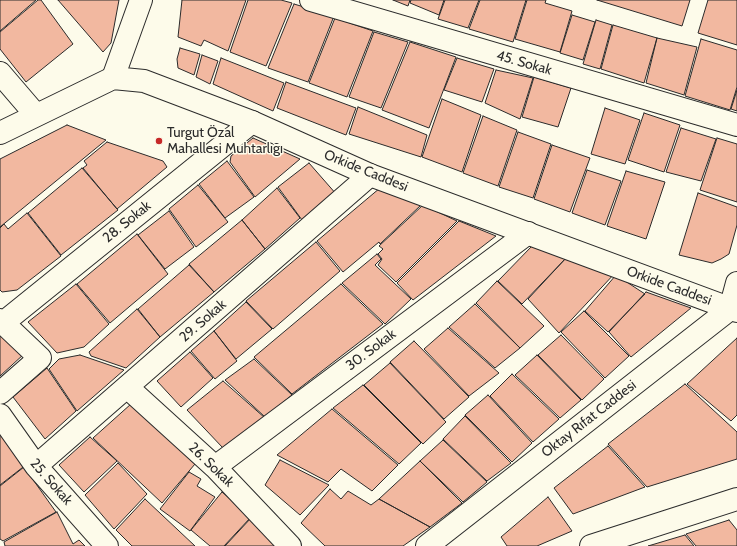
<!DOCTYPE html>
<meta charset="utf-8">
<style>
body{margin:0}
canvas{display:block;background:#fdfbea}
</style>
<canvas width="737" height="546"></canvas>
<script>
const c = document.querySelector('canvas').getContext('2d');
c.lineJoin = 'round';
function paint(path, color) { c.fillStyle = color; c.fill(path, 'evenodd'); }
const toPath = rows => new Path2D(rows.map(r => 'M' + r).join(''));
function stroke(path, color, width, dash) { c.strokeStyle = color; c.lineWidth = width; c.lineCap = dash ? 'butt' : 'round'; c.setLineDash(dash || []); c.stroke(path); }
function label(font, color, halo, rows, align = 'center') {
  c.font = font + ' Cabin,sans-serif'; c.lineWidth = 3; c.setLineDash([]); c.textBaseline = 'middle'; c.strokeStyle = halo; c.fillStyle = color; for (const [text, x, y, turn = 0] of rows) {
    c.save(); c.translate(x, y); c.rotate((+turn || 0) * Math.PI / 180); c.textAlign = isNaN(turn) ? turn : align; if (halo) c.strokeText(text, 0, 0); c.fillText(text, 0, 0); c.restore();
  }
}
const building = toPath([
 [0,0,36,0,0,31,0,0],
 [38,0,41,0,73,44,26,82,0,49,0,32,38,0],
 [58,0,119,0,111,43,103,52,58,0],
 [182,0,246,0,228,51,204,40,201,46,178,37,182,0],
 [248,0,281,0,292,3,266,66,230,52,248,0],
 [393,0,410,0,408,6,393,0],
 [411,0,444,0,439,15,410,3,411,0],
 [445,0,479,0,468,28,438,19,445,0],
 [480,0,526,0,513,42,469,29,480,0],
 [527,0,546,0,545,3,572,11,560,52,515,39,527,0],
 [597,0,690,0,682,26,597,0],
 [708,0,737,0,737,45,698,33,708,0],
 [294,4,334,16,308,82,268,68,294,4],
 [572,15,595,22,583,60,560,53,572,15],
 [335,18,373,31,347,97,309,83,335,18],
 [596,20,612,25,600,69,583,64,596,20],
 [613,25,657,38,644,83,601,69,613,25],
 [374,32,408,42,381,108,349,97,374,32],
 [657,38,697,47,684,95,646,83,657,38],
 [701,39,737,50,737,87,730,110,685,96,701,39],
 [410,42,456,57,429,128,382,110,410,42],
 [180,48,200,54,194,75,178,68,177,59,180,48],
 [202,55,218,61,210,84,196,77,202,55],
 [221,58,284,83,273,111,213,84,221,58],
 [457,58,494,69,482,102,444,90,457,58],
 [496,70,533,78,520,119,485,103,496,70],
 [534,77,571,88,558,127,522,117,534,77],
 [286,82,356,108,346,135,277,108,286,82],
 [737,90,737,111,731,109,737,90],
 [442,99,481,115,462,172,422,157,442,99],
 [358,107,427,135,421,157,349,134,358,107],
 [605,108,640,120,625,164,591,154,605,108],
 [644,113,680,125,664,172,628,160,644,113],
 [483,116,517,130,498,186,463,173,483,116],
 [67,125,106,140,0,227,0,159,67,125],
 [681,128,716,139,701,181,666,172,681,128],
 [518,132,551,144,533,198,499,187,518,132],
 [253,138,300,159,255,197,230,162,231,156,253,138],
 [717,138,737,144,737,202,700,190,717,138],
 [107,142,163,161,167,167,117,209,83,168,87,165,84,161,107,142],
 [552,145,590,158,570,212,534,199,552,145],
 [227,161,254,197,225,218,199,184,227,161],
 [309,163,337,195,302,220,278,187,309,163],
 [82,168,118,210,61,255,28,213,82,168],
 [587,170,621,181,605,225,572,213,587,170],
 [626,171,665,182,646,239,607,226,626,171],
 [198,185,228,222,196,247,169,209,198,185],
 [277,188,300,218,265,249,242,220,277,188],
 [380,188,421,205,380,244,379,242,343,272,317,241,380,188],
 [698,193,737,207,737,225,729,254,721,259,712,263,679,255,698,193],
 [423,205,457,221,396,282,378,265,382,259,378,254,383,249,379,246,423,205],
 [169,211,194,247,165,269,138,235,169,211],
 [27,213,61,256,17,290,2,292,0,290,0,228,4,224,8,229,27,213],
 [242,220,265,249,214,292,189,264,242,220],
 [459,221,496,236,413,300,397,283,459,221],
 [137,234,168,274,110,323,77,284,137,234],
 [316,242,340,271,273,329,246,301,316,242],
 [533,245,567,257,522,304,498,281,533,245],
 [377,254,381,259,375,265,411,299,385,324,342,283,377,254],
 [567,257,616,272,559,333,528,299,567,257],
 [189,265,214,292,160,337,138,309,189,265],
 [616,275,645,294,608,332,585,311,616,275],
 [497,281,544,326,520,348,476,303,497,281],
 [76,284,109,324,84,347,57,353,28,322,76,284],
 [341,284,383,324,292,394,254,357,341,284],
 [646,292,691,308,631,357,609,332,646,292],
 [246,302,272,329,236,359,214,331,246,302],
 [475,304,520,348,495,368,449,327,475,304],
 [137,309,160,337,126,368,91,356,89,352,137,309],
 [584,311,629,356,605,378,561,332,584,311],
 [448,328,499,373,469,396,424,349,448,328],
 [0,329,24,354,0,376,0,329],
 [214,331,237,361,215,379,191,351,214,331],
 [561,335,604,379,582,400,538,355,561,335],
 [737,338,737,415,731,421,687,384,737,338],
 [414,341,469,397,444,419,390,362,414,341],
 [190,352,213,378,181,407,157,381,190,352],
 [80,355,124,370,77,411,49,369,59,359,80,355],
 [537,355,581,400,560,418,515,375,537,355],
 [254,359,292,395,265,417,225,380,254,359],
 [390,363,446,422,423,444,364,385,390,363],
 [47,368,76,411,45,439,13,397,47,368],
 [512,374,559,419,533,442,490,396,512,374],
 [223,381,265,418,223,448,187,410,223,381],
 [685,384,737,432,737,459,647,487,608,444,685,384],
 [363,385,421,443,399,464,333,408,363,385],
 [488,395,532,443,512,462,465,415,488,395],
 [131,404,195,464,162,503,93,438,131,404],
 [332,409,398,465,372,491,341,469,328,482,277,455,332,409],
 [465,416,511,463,487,481,443,439,465,416],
 [0,428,27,464,0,485,0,428],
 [90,437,117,461,84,492,59,465,90,437],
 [443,440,487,482,463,502,420,461,443,440],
 [608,446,645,487,573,514,554,488,608,446],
 [280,460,329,485,300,515,265,485,280,460],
 [420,461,462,503,430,527,379,499,420,461],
 [118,463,147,494,114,529,85,495,118,463],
 [24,467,56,512,3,541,0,539,0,486,24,467],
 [189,472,201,479,197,486,215,497,190,531,160,509,189,472],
 [330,489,341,499,348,491,371,505,379,499,430,527,403,546,325,546,301,523,330,489],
 [222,492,251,517,224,546,210,546,191,530,222,492],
 [548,497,572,531,537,546,507,546,501,537,548,497],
 [145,499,195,546,132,546,116,530,145,499],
 [57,512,73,544,79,540,85,546,5,546,4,542,57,512],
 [251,518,275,546,225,546,251,518],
 [729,520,737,530,737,546,696,546,686,534,729,520],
 [685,535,694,546,648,546,685,535]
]);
const street = toPath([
 [311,0,737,125],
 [0,73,36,115],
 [113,78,141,0],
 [0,320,40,358,0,393],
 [3,323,252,122],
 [127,387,215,467,290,546],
 [0,415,36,466,107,546],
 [36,466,370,175],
 [215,467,528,233],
 [427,546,730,309],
 [591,546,737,499]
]);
const secondary = toPath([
 [0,133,113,78,144,81,252,122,370,175,737,311],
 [730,309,737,283]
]);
const markers = [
 [159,141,4,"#c62828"]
];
const streetNames = [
 ["45. Sokak",524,63,16],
 ["Orkide Caddesi",366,171,22],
 ["28. Sokak",127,222,-39],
 ["Orkide Caddesi",669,286,20],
 ["29. Sokak",203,321,-41],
 ["30. Sokak",371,350,-37],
 ["Oktay Rıfat Caddesi",589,419,-38],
 ["26. Sokak",211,465,44],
 ["25. Sokak",51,482,49]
];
const poiNames = [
 ["Turgut Özal",167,133],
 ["Mahallesi Muhtarlığı",167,149]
];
paint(building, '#f2b8a0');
stroke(building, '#2b2b2b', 1);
stroke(street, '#2b2b2b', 24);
stroke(secondary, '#2b2b2b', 24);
stroke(street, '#fdfbea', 22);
stroke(secondary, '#fdfbea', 22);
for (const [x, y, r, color] of markers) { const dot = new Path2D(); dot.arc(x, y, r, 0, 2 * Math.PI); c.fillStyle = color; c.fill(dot); stroke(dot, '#fdfbea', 1.5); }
label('14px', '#2b2b2b', '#fdfbea', streetNames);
label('14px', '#2b2b2b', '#fdfbea', poiNames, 'left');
</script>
